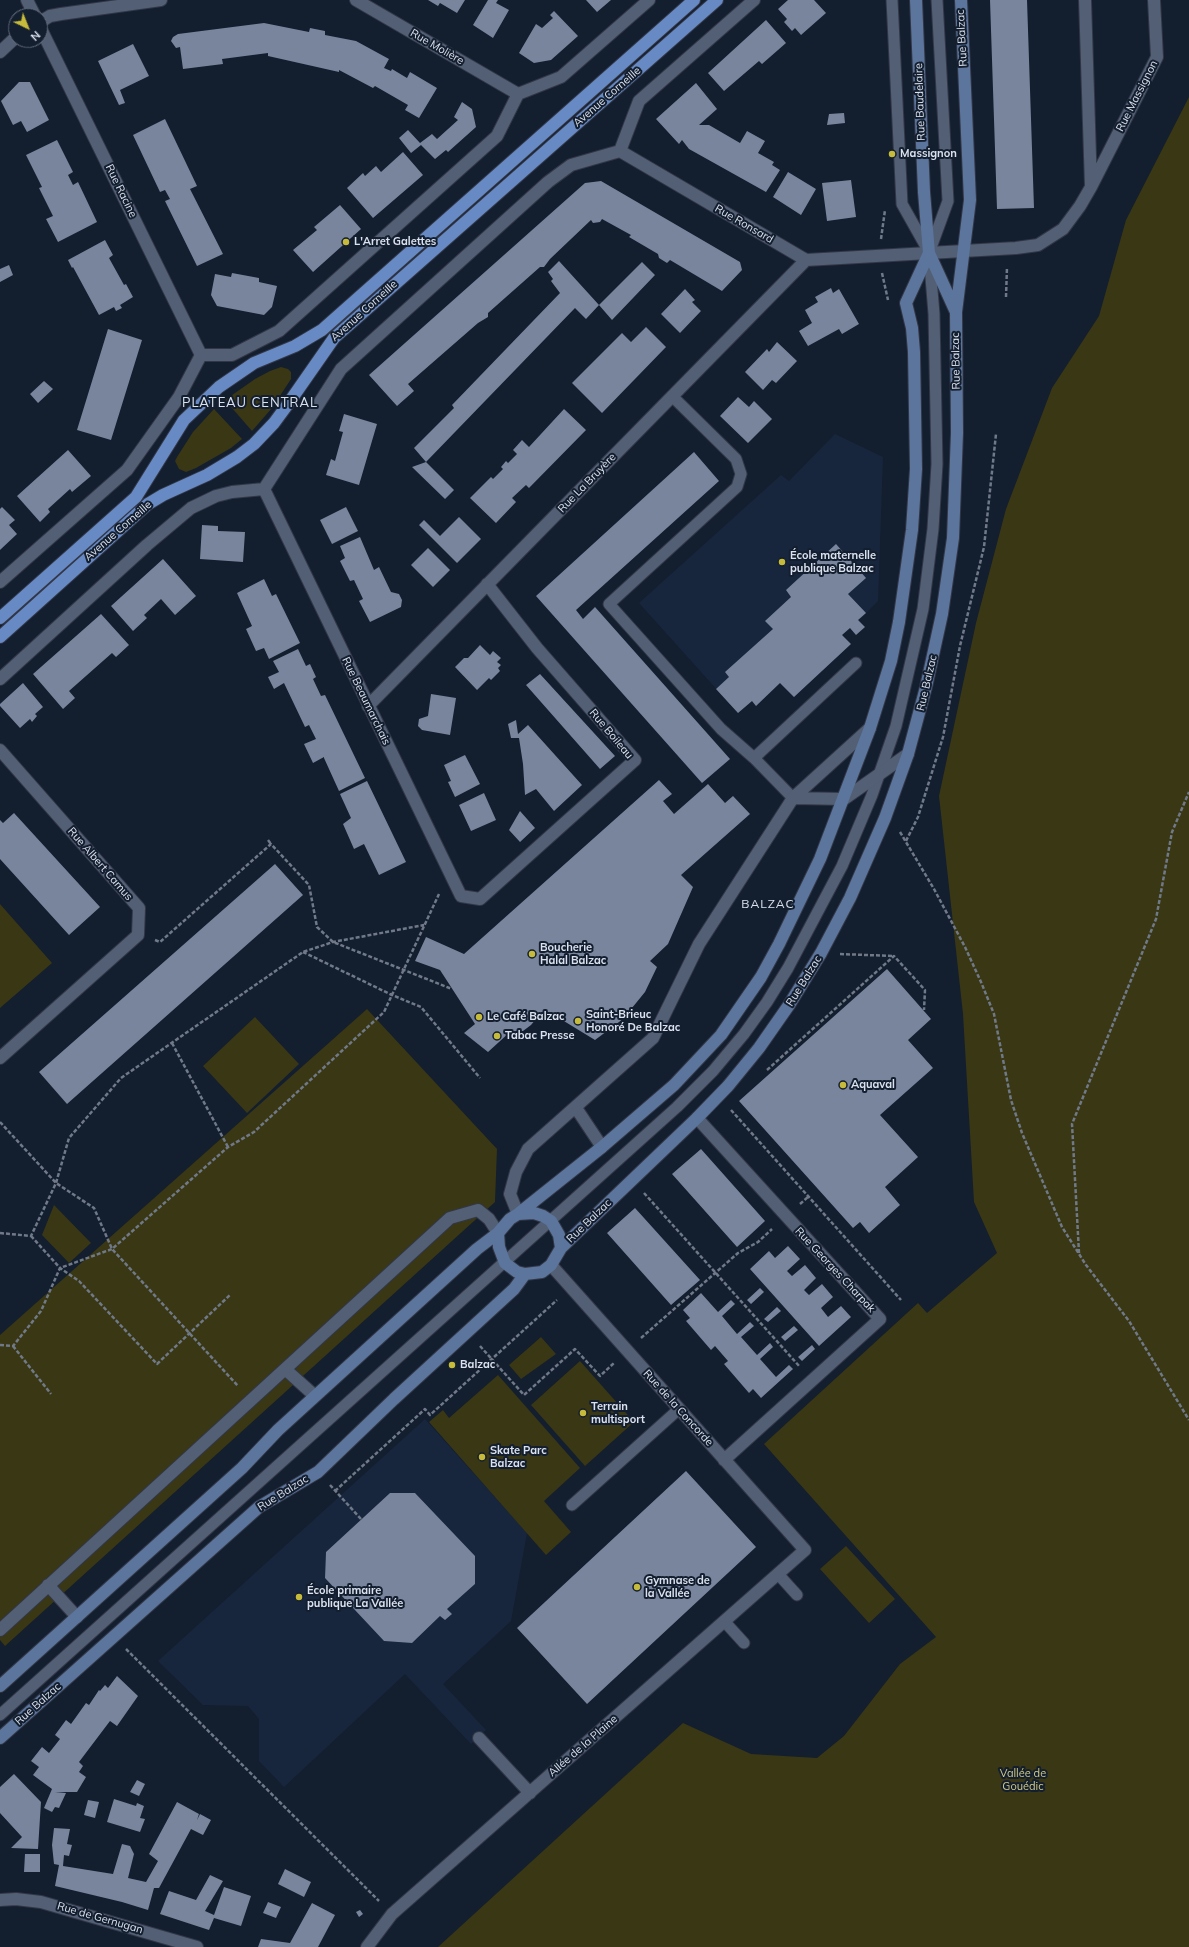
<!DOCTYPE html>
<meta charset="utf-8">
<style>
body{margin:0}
#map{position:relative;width:1189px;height:1947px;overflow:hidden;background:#131e2f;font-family:Mulish,sans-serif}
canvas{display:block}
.north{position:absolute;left:8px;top:8px;width:40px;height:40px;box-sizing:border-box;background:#131e2f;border:1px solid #636c7c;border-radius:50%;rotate:137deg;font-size:11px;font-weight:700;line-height:16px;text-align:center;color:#dbe2ef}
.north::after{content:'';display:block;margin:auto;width:14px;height:18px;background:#c7bb3b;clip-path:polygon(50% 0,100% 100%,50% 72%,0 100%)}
</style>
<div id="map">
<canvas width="1189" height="1947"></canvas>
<div class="north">N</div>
</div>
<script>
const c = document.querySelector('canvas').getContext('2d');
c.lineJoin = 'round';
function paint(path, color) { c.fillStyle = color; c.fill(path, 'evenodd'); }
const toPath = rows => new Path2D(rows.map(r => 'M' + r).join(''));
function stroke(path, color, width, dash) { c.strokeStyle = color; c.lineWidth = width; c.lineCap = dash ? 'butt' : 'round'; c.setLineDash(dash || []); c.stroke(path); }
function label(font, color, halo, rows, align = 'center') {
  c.font = font + ' Mulish,sans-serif'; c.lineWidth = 4; c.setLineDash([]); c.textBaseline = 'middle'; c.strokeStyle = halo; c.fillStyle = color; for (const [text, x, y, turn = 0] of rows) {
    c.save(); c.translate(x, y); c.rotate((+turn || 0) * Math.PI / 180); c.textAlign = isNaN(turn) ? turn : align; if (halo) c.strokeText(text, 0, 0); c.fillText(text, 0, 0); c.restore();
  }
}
const built = toPath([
 [835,434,883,457,878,601,859,620,865,627,856,635,850,628,842,635,851,644,794,697,780,683,756,706,752,701,738,713,639,603,781,475,789,481],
 [425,1419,527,1533,511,1621,443,1684,486,1730,471,1744,405,1674,284,1787,259,1761,259,1719,248,1706,203,1705,158,1661],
 [390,1493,415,1493,475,1556,475,1584,447,1609,451,1615,445,1620,440,1616,412,1643,384,1641,325,1578,326,1552]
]);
const green = toPath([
 [1189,97,1189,1947,438,1947,683,1723,751,1754,817,1758,844,1736,900,1664,936,1637,764,1444,918,1303,927,1313,997,1253,974,1202,963,1014,939,796,976,623,1006,509,1052,388,1099,316,1126,220],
 [281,367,288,369,291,372,291,379,272,408,252,431,225,400,255,379,270,371],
 [214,409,242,439,231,448,196,468,186,472,179,469,175,461,177,457,193,432],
 [0,904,52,963,0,1008],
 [367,1009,497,1149,495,1202,5,1646,0,1640,0,1335],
 [255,1017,299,1064,247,1113,203,1066],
 [54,1205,91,1243,69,1263,42,1235],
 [541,1337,556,1354,521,1379,509,1365],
 [580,1361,634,1422,585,1466,531,1405],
 [498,1375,580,1468,544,1501,571,1532,546,1555,429,1422,443,1410,449,1418],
 [846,1546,895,1599,869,1623,820,1569]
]);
const building = toPath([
 [428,0,465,0,457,13,440,3,438,6],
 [488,0,498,0,496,3,509,10,493,38,473,25],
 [586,0,611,0,597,12],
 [788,0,814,0,826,13,801,35,795,28,792,31,784,22,787,19,778,9],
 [990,0,1027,0,1034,208,997,209],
 [554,11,578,36,551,60,534,63,519,53,536,24,542,28,553,18,550,15],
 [766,20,786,43,762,64,759,61,724,91,708,73],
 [264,23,309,32,310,28,325,31,325,35,356,41,389,59,384,68,391,71,392,69,407,78,410,72,437,88,419,118,405,110,408,105,375,86,373,88,339,70,339,72,268,56,268,53,222,59,223,64,183,69,180,47,176,48,171,41,173,37,178,34],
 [133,44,149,76,120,90,125,103,119,105,98,61],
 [19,82,30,82,49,120,27,132,21,121,13,125,1,101],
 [696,83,717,109,699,125,709,125,740,143,747,131,765,141,758,153,774,162,772,165,780,170,766,192,689,149,682,140,679,144,656,119],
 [462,102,472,109,476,127,448,152,446,150,435,159,421,145,411,153,399,138,408,130,420,143,432,134,437,139,458,120,454,117],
 [844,113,845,123,827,125,829,114],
 [165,119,197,186,190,189,223,254,197,266,165,201,170,199,165,190,160,192,133,135],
 [57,140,73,172,68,175,73,185,78,182,97,222,58,242,46,219,53,216,39,188,42,187,26,155],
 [403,152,423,175,373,218,347,188,363,173,365,176,376,166,381,172],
 [788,172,816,189,801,215,773,197],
 [851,180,856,217,827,221,822,183],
 [601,181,740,262,742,270,722,291,670,260,667,263,659,258,658,254,629,237,631,235,602,219,600,222,593,223,591,220,550,259,544,267,540,267,488,313,488,317,478,323,408,384,414,391,397,406,369,375,585,183],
 [340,205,361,229,313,272,293,250,317,230,314,227],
 [105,240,113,255,109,258,124,285,126,284,133,297,120,305,122,308,116,311,114,307,99,315,73,267,72,268,68,260],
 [559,261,599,305,642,262,655,275,612,320,599,305,586,319,575,308,426,462,414,448,454,408,452,405,560,293,551,281,553,279,548,272],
 [9,265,13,275,0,282,0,269],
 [232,273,259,278,259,282,277,286,272,307,264,315,217,306,211,295,215,274,231,277],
 [831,288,833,293,839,289,859,324,842,334,839,329,808,346,799,331,812,323,805,310,818,302,815,297],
 [685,289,695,300,692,302,701,311,680,333,661,314],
 [646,327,666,347,602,413,572,383,622,333,631,342],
 [108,329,142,340,111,440,77,430],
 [777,342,797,361,776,383,772,380,763,390,745,372,767,349,769,352],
 [44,381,53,389,38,403,30,394],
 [738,397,749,407,754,401,772,419,748,443,720,416],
 [564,409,586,430,529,488,526,485,512,498,516,502,496,523,470,498,491,477,493,479,503,469,501,467,506,461,508,463,517,454,513,450,522,440,529,447],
 [344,414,377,424,359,485,326,475,331,459,335,461,343,432,339,431],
 [68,450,91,476,72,492,70,489,48,509,50,512,40,522,17,496],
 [694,452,719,481,576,610,583,619,595,607,730,759,702,783,536,596],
 [426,462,454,490,445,499,412,467],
 [2,507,15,520,9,525,17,534,0,550,0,509],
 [346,507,358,531,332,544,320,520],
 [459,517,481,539,457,563,419,525,424,520,440,536],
 [202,525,218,526,218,531,245,532,243,562,200,559],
 [360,537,374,570,379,567,391,592,399,594,402,600,401,607,370,622,359,601,363,599,354,580,350,581,340,561,345,558,340,546],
 [836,544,866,578,848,594,866,613,858,620,865,627,856,635,850,628,842,635,851,644,794,697,780,683,756,706,752,701,738,713,716,689,729,677,725,672,773,629,765,621,791,597,786,590],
 [428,548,450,570,433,587,411,565],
 [163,559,196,596,175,615,161,599,144,615,147,618,133,631,111,606],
 [264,579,272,596,276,594,300,643,269,659,264,648,256,651,246,629,252,626,237,593],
 [101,614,129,645,116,657,112,653,69,691,75,698,63,709,33,674],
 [480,645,490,655,493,651,501,658,497,662,501,665,498,668,500,671,491,680,489,678,477,690,455,667,464,658,468,658],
 [298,649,306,666,310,664,316,677,313,679,321,696,325,695,365,778,339,791,324,758,324,757,313,763,304,744,316,739,309,725,305,727,284,683,274,689,268,677,279,672,273,661],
 [540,674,615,756,600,769,526,685],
 [23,683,43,707,35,714,37,716,32,722,30,719,20,728,0,706,0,704],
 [431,694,456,698,450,735,422,730,418,726,419,719,428,716],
 [516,720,518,734,528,725,582,785,554,811,536,789,525,795,523,764,519,738,511,738,508,724],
 [465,755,480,784,455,797,448,782,451,781,444,765],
 [659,780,672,794,663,801,674,814,708,784,725,803,733,796,750,814,681,875,693,887,668,944,650,961,657,967,645,992,623,1019,595,1040,554,1015,536,1019,531,1025,523,1031,510,1032,488,1052,464,1033,475,1024,440,970,415,961,426,937,464,954],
 [367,781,406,862,379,875,364,844,354,849,343,824,351,818,340,794],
 [484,793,496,820,471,831,459,805],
 [520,811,535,828,520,842,509,830],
 [14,813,100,907,69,935,0,859,0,820,3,823],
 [275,864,303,895,67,1104,39,1072],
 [887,969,931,1019,908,1040,933,1068,880,1115,918,1157,885,1187,900,1205,869,1233,860,1222,853,1228,739,1101],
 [701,1149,765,1221,737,1247,672,1174],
 [635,1208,700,1280,671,1305,607,1233],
 [788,1246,800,1259,787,1271,792,1276,805,1265,816,1278,804,1290,809,1295,822,1284,833,1297,821,1308,828,1317,841,1306,851,1317,819,1346,750,1269,769,1251,775,1258],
 [760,1288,764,1292,751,1304,747,1300],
 [701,1293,718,1312,731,1300,735,1304,722,1316,737,1334,750,1322,754,1326,741,1337,757,1355,770,1343,773,1347,760,1359,776,1377,789,1365,793,1369,761,1398,753,1389,749,1393,724,1364,728,1361,715,1346,711,1350,686,1321,690,1318,683,1310],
 [777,1307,781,1311,768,1322,764,1319],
 [794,1326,798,1330,785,1341,781,1337],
 [812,1345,815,1349,802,1361,798,1357],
 [686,1471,756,1547,587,1704,517,1628],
 [390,1493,415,1493,475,1556,475,1584,447,1609,452,1614,445,1620,440,1616,412,1643,384,1641,325,1578,326,1552],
 [117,1676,138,1696,117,1726,110,1721,79,1762,83,1766,79,1772,86,1777,77,1792,55,1792,66,1793,59,1808,55,1807,52,1812,44,1808,52,1789,33,1775,39,1767,31,1761,42,1747,49,1753,60,1739,55,1735,66,1720,71,1724,86,1703,89,1705,99,1690,100,1691,105,1685,108,1688],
 [14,1774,41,1802,38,1849,11,1848,22,1837,0,1813,0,1787],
 [137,1780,145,1784,139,1796,130,1792],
 [114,1799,136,1806,137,1803,144,1806,140,1818,145,1819,140,1832,107,1822],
 [88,1800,99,1802,95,1818,84,1815],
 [177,1802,199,1814,197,1820,200,1814,211,1820,203,1835,191,1829,159,1888,154,1888,148,1910,122,1902,55,1886,59,1865,54,1864,52,1845,54,1828,70,1829,67,1844,72,1845,69,1856,64,1855,63,1866,113,1874,122,1844,130,1846,134,1854,128,1878,146,1882,158,1861,149,1854],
 [25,1854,40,1854,40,1872,24,1872],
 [285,1869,311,1882,304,1897,278,1884],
 [210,1875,223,1881,205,1911,214,1915,224,1887,251,1896,241,1926,214,1918,209,1930,160,1914,169,1891,196,1900],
 [268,1902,281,1907,276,1918,263,1913],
 [312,1903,335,1915,318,1947,258,1947,261,1939,290,1943],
 [360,1910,363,1914,359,1917,356,1912]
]);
const path = toPath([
 [881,239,885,210],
 [882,273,888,300],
 [1006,297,1007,267],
 [900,832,934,889,965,947,981,982,994,1014,1011,1100,1022,1133,1062,1227,1086,1265,1129,1321,1189,1420],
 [268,840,271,844],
 [906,841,918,817,943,737,960,646,984,547,996,434],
 [155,940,160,942,271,844,309,885,317,927,333,942,452,989],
 [303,952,392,995,421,1007,480,1078],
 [840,954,893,956],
 [172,1043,228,1147],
 [767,1070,894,956,925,990,924,1010],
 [731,1110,901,1300],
 [0,1122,56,1183,94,1208,112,1249,238,1386],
 [644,1193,800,1367],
 [800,1204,808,1197],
 [0,1233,31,1236,56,1183,69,1138,121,1078,303,952,333,942,424,925],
 [31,1236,60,1268,79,1281,157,1364,231,1294],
 [1079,1253,1072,1124,1156,919,1172,832,1189,792],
 [641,1338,738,1253,758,1242,772,1229],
 [0,1345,13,1346,41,1311,60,1268,112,1249,228,1147,254,1132,384,1012,439,894],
 [13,1346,51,1394],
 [480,1346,524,1395,575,1349,600,1376,614,1363],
 [330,1485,361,1519],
 [335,1491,425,1409,430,1415,557,1300],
 [126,1649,379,1901]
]);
const lane = toPath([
 [892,0,902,204,929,252],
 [672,396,736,459,741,474,737,487,609,604,721,729,754,758,793,798],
 [754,758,856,663],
 [572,1505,679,1409],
 [778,1574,797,1595],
 [724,1621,744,1643],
 [0,1715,677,1107,713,1071,744,1034,767,1002,788,968,842,866,872,795,896,726,923,609,933,529,937,464,934,314,929,253,948,201,937,0]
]);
const street = toPath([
 [27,0,35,16],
 [356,0,518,94],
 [1085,0,1091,187,1157,57,1154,0],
 [40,22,50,16,61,14,161,0],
 [40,27,201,355],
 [0,52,16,37],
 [620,151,806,260,1016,248,1038,245,1063,229,1080,206,1091,187],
 [264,489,461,896,480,899,635,760,537,648,487,584],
 [0,582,127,470,179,397,201,355,232,355,279,331,497,136,518,94,561,77,649,0],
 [0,679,147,545,191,508,216,496,232,492,264,489,341,369,548,182,571,165,620,151,639,101,754,0],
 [368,706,806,260],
 [0,750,139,908,138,935,0,1058],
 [793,798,844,799,908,754],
 [576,1108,602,1147],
 [697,1118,880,1319,724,1460],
 [518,1214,510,1194,516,1172,528,1149,653,1038,699,944,793,798,870,728],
 [285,1369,315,1396],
 [48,1585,77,1617],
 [0,1630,450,1218,478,1210,489,1219,498,1233],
 [479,1738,530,1793],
 [0,1900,16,1899,41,1902,197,1947],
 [367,1947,392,1914,805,1550,551,1265]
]);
const secondary = toPath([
 [916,0,924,192,929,253,955,310],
 [534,1213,543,1216,551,1221,559,1235,561,1248,551,1265,542,1272,525,1274,517,1272,505,1263,499,1247,498,1233,510,1219,518,1214,534,1213],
 [518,1214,602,1147,674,1085,721,1035,761,977,779,944,820,859,870,728,891,661,899,622,912,530,916,469,914,352,912,328,906,303,929,253],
 [561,1248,697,1118,728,1086,759,1048,789,1005,821,953,850,898,885,818,908,754,926,687,942,614,953,538,957,433,956,312,970,200,961,0],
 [0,1686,242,1468,278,1430,477,1249,498,1233],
 [0,1738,259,1507,318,1472,394,1399,514,1289,525,1274]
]);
const primary = toPath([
 [0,618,136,497,184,420,219,387,254,363,295,346,322,330,694,0],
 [0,637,148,504,163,495,207,475,237,457,254,444,274,423,288,404,334,338,717,0]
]);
const markers = [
 [892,154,4,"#c7bb3b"],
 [346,242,4,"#c7bb3b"],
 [782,562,4,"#c7bb3b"],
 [532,954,4,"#c7bb3b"],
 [479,1017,4,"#c7bb3b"],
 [578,1021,4,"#c7bb3b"],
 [497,1036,4,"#c7bb3b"],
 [843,1085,4,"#c7bb3b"],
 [452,1365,4,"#c7bb3b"],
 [583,1413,4,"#c7bb3b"],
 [482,1457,4,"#c7bb3b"],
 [637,1587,4,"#c7bb3b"],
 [299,1597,4,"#c7bb3b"]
];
const streetNames = [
 ["Rue Balzac",962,38,-93],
 ["Rue Molière",437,47,30],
 ["Rue Massignon",1137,96,-63],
 ["Avenue Corneille",607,97,-41],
 ["Rue Baudelaire",920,102,-92],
 ["Rue Racine",121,191,64],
 ["Rue Ronsard",744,224,30],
 ["Avenue Corneille",364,311,-42],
 ["Rue Balzac",956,361,-91],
 ["Rue La Bruyère",587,483,-46],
 ["Avenue Corneille",118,531,-41],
 ["Rue Balzac",927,683,-77],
 ["Rue Beaumarchais",366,701,64],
 ["Rue Boileau",611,734,50],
 ["Rue Albert Camus",100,864,49],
 ["Rue Balzac",804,981,-58],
 ["Rue Balzac",589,1221,-44],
 ["Rue Georges Charpak",835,1270,47],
 ["Rue de la Concorde",678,1408,48],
 ["Rue Balzac",283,1493,-32],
 ["Rue Balzac",38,1704,-42],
 ["Allée de la Plaine",583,1746,-41],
 ["Rue de Gernugan",100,1918,16]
];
const poiNames = [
 ["Massignon",900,154],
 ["L'Arret Galettes",354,242],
 ["École maternelle",790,556],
 ["publique Balzac",790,569],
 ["Boucherie",540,948],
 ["Halal Balzac",540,961],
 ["Saint-Brieuc",586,1015],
 ["Honoré De Balzac",586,1028],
 ["Le Café Balzac",487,1017],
 ["Tabac Presse",505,1036],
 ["Aquaval",851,1085],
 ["Balzac",460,1365],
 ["Terrain",591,1407],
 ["multisport",591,1420],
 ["Skate Parc",490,1451],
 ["Balzac",490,1464],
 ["Gymnase de",645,1581],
 ["la Vallée",645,1594],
 ["École primaire",307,1591],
 ["publique La Vallée",307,1604]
];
const parkNames = [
 ["Vallée de",1023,1774],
 ["Gouédic",1023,1787]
];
const neighbourhoodNames = [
 ["BALZAC",768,904]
];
const quarterNames = [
 ["PLATEAU CENTRAL",250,403]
];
paint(built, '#18263d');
paint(green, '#3a3714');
paint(building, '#78859c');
stroke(lane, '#323747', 13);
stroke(street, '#323747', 14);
stroke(secondary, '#323747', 14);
stroke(primary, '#323747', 14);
stroke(path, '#707988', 2.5, [4, 2]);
stroke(lane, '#525f74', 11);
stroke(street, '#525f74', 12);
stroke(secondary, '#5c759c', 12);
stroke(primary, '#678ac4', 12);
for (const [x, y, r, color] of markers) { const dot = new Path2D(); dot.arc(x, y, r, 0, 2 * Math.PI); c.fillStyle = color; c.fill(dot); stroke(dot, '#131e2f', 1.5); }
label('11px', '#dbe2ef', '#131e2f', streetNames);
label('bold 11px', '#dbe2ef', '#131e2f', poiNames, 'left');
label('11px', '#d2cb83', '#131e2f', parkNames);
c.letterSpacing = '1px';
label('12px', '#dbe2ef', '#131e2f', neighbourhoodNames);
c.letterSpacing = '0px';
c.letterSpacing = '1px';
label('13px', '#dbe2ef', '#131e2f', quarterNames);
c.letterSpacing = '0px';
</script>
